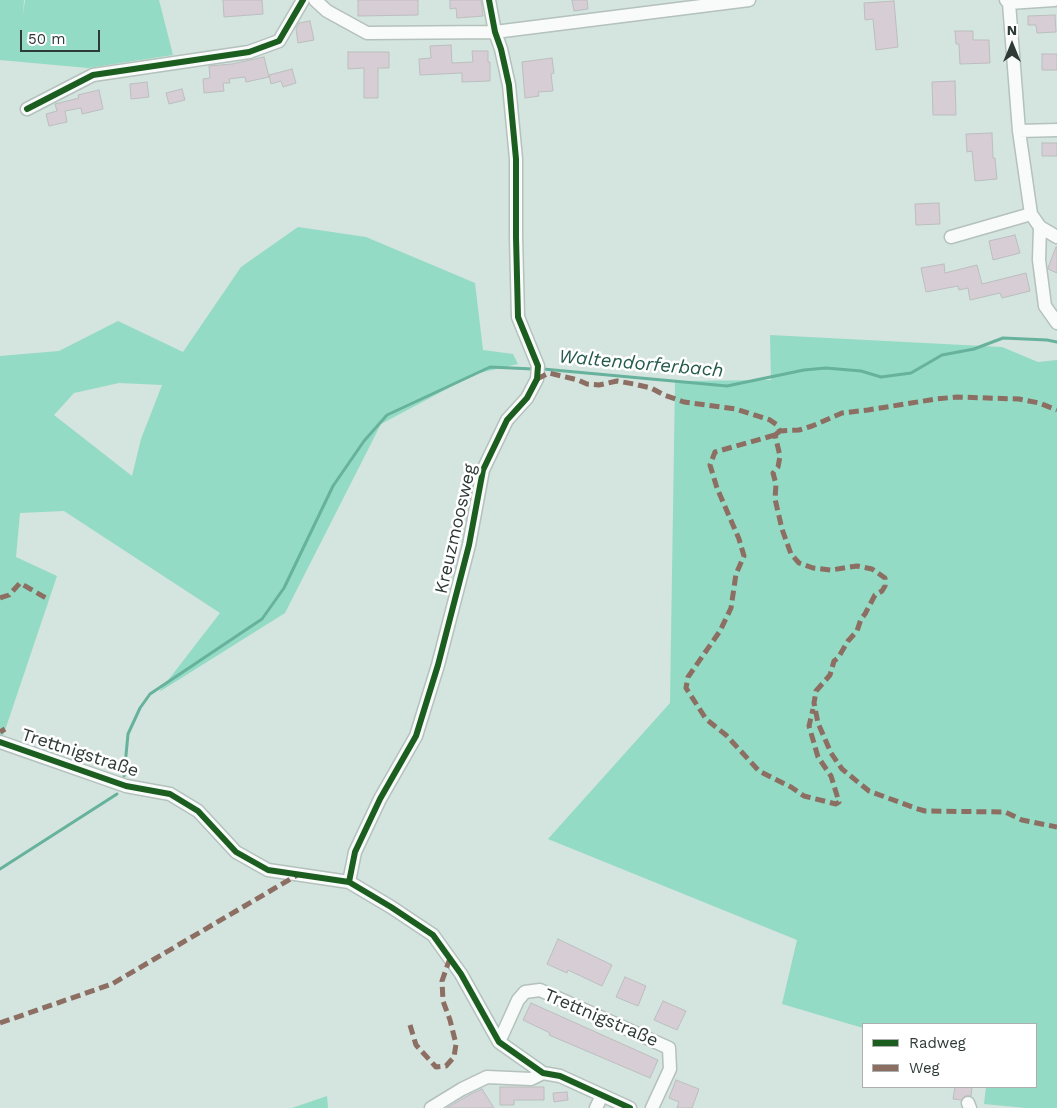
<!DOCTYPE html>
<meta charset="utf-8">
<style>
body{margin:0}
#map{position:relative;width:1057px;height:1108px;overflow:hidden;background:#d4e4de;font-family:"Work Sans",sans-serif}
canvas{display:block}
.legend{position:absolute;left:862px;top:1023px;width:175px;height:65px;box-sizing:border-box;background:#fff;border:1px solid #abb0af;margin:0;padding:6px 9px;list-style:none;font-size:15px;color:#2e3a36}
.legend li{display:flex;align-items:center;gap:10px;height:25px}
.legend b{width:25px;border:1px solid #abb0af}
.north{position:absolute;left:987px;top:20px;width:50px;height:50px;-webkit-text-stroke:4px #fff;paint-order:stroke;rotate:0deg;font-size:14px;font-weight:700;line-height:20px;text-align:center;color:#2e3a36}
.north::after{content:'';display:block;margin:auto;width:18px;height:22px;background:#2e3a36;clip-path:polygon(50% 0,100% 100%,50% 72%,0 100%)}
.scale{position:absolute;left:20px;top:30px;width:80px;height:22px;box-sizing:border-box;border:2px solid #2e3a36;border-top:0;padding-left:6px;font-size:15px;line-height:18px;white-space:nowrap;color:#2e3a36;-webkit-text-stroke:4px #fff;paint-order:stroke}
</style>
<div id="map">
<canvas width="1057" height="1108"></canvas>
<ul class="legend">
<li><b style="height:6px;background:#1b5e20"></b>Radweg</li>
<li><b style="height:6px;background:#8d6e63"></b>Weg</li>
</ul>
<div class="north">N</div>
<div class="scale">50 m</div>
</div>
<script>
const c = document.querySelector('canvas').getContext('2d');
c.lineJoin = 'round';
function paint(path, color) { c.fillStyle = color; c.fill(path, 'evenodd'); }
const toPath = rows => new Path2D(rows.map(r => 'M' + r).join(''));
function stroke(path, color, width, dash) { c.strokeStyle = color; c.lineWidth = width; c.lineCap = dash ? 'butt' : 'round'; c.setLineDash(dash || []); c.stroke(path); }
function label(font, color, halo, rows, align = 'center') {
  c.font = font + ' "Work Sans",sans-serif'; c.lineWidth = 5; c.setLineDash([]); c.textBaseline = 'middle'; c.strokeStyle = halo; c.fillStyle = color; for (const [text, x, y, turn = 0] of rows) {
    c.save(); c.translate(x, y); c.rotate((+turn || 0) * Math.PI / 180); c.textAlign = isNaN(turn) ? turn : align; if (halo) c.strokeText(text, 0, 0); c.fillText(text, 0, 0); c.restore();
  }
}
const green = toPath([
 [0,0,24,0,23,15,25,0,159,0,173,55,88,68,0,60],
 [298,227,366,237,475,283,483,350,513,354,518,364,475,374,381,424,285,613,159,692,220,613,64,511,20,513,16,557,57,576,0,745,0,356,59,351,118,321,183,352,241,267],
 [119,383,162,385,141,439,132,476,54,415,74,393],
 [770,335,1002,347,1038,362,1057,360,1057,1108,1026,1108,984,1104,986,1087,1036,1087,1036,1024,863,1024,863,1028,782,1004,797,940,548,839,670,703,675,381,771,380],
 [327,1096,328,1108,292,1108]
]);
const stream = toPath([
 [543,369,727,386,804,370,826,368,861,371,881,377,911,373,942,355,974,349,1003,338,1047,340,1057,342],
 [124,776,128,734,140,708,150,694,262,619,284,588,333,486,364,441,387,415,490,367,533,369],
 [0,869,117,794]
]);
const building = toPath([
 [223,0,262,0,263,14,224,17,223,0],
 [358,0,418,0,418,15,358,16,358,0],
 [450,0,481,0,483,16,457,18,456,8,450,9,450,0],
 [572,0,587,0,588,9,574,11,572,0],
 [894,1,898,47,876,50,873,19,865,20,864,3,894,1],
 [1055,15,1056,32,1037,33,1036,25,1028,25,1028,16,1055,15],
 [310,21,314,40,298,43,296,29,299,23,310,21],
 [955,31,973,31,973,40,989,40,990,63,960,64,959,44,956,44,955,31],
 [451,45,452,63,473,62,472,51,488,51,488,62,490,62,490,81,462,82,462,73,420,75,419,59,431,58,430,46,451,45],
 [348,52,389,52,389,68,378,68,378,98,364,98,364,68,348,69,348,52],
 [1042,54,1057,54,1057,70,1042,70,1042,54],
 [264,57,269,77,246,82,245,77,229,79,230,83,223,83,224,91,204,93,203,79,210,78,209,66,232,64,264,57],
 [552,58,554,73,551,74,553,91,538,92,539,96,525,98,522,62,552,58],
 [292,69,296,83,283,87,281,81,271,84,269,75,292,69],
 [955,81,956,115,933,115,932,82,955,81],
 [147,82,149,97,131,99,130,84,147,82],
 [182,89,185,100,169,104,166,93,182,89],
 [99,90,103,109,82,114,81,108,65,111,67,122,49,126,46,114,57,111,55,104,79,98,78,95,99,90],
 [992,133,993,158,995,158,997,179,975,181,972,151,967,152,966,134,992,133],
 [1042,143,1057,143,1057,156,1042,156,1042,143],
 [939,203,940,224,916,225,915,204,939,203],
 [1015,235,1020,253,993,260,989,241,1015,235],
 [1056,247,1057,247,1057,273,1048,269,1048,268,1056,247],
 [944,264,945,273,977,265,982,284,1026,273,1030,291,1002,298,1000,293,970,300,968,288,959,290,958,286,926,292,921,268,944,264],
 [558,939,612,965,602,986,568,970,567,973,547,964,558,939],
 [625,977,646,986,638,1006,616,997,625,977],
 [663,1001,686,1011,677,1030,654,1020,663,1001],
 [531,1003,658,1060,650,1078,549,1035,550,1033,523,1020,531,1003],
 [676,1080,699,1089,692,1108,677,1108,679,1102,669,1098,676,1080],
 [500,1087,544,1087,544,1100,514,1100,514,1105,500,1105,500,1087],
 [955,1087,972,1087,971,1096,965,1096,961,1100,953,1099,955,1087],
 [482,1089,494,1108,447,1108,469,1095,482,1089],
 [567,1092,568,1100,554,1102,553,1093,567,1092]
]);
const minor = toPath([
 [315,0,327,11,367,33,495,32,749,0],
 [1006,0,1009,3,1019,131,1031,214,1040,227,1057,237],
 [1009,3,1054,0],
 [27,109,93,75,249,52,279,41,303,0],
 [1019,131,1057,130],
 [1040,227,1039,260,1045,306,1057,323],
 [951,237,1031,214],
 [0,742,126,786,170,794,198,811,236,852,268,870,349,882,391,907,433,935,461,974,499,1042,543,1073,560,1076,630,1108],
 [349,882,355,852,380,799,416,736,438,665,469,545,483,470,507,420,527,398,537,379,538,366,518,317,516,237,516,159,509,85,501,49,495,32,489,0],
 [499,1042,518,1000,525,992,540,990,669,1048,670,1069,652,1108],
 [968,1103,970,1108],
 [431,1108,462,1089,487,1077,531,1079,543,1073],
 [596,1108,602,1095]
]);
const quiet = toPath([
 [537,379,549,373,578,380,587,384,599,385,617,381,634,384,651,388,664,395,684,402,736,409,770,420,777,425,780,431,799,430,812,426,842,413,868,410,936,399,957,397,1019,399,1039,403,1057,410],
 [780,431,775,435,780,456,778,467,773,473,776,484,775,499,782,529,791,554,799,563,813,568,831,570,857,566,872,569,885,578,885,586,882,591,875,595,865,614,861,619,857,631,848,641,838,658,834,661,830,675,816,691,814,703,818,723,831,753,842,769,869,791,915,808,925,811,1005,812,1022,820,1057,827],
 [775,435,715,452,710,465,717,488,739,539,744,556,736,574,731,608,720,631,688,677,686,688,706,719,726,735,759,771,791,787,804,796,836,804,839,802,831,776,818,757,809,726,813,709],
 [0,598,9,595,20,583,46,598],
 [0,732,5,729],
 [0,1023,112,984,299,874],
 [410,1025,416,1045,436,1067,446,1066,454,1057,456,1044,450,1020,443,1001,442,981,450,958]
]);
const cycleway = toPath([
 [27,109,93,75,249,52,279,41,303,0],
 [0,742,126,786,170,794,198,811,236,852,268,870,349,882,391,907,433,935,461,974,499,1042,543,1073,560,1076,630,1108],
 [349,882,355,852,380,799,416,736,438,665,469,545,483,470,507,420,527,398,537,379,538,366,518,317,516,237,516,159,509,85,501,49,495,32,489,0]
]);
const streetNames = [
 ["Kreuzmoosweg",456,529,-77],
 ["Trettnigstraße",80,753,18],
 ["Trettnigstraße",601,1018,23]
];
const waterNames = [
 ["Waltendorferbach",641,364,5]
];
paint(green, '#93dbc4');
stroke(stream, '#67b29c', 3);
paint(building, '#d7cdd5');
stroke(building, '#bbbebe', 1);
stroke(minor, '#b4c1bc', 15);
stroke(minor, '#f9fbfa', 12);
stroke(quiet, '#8d6e63', 5, [10, 5]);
stroke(cycleway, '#1b5e20', 6);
label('18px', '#2e3a36', '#fff', streetNames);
label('italic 19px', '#255a4a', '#fff', waterNames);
</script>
